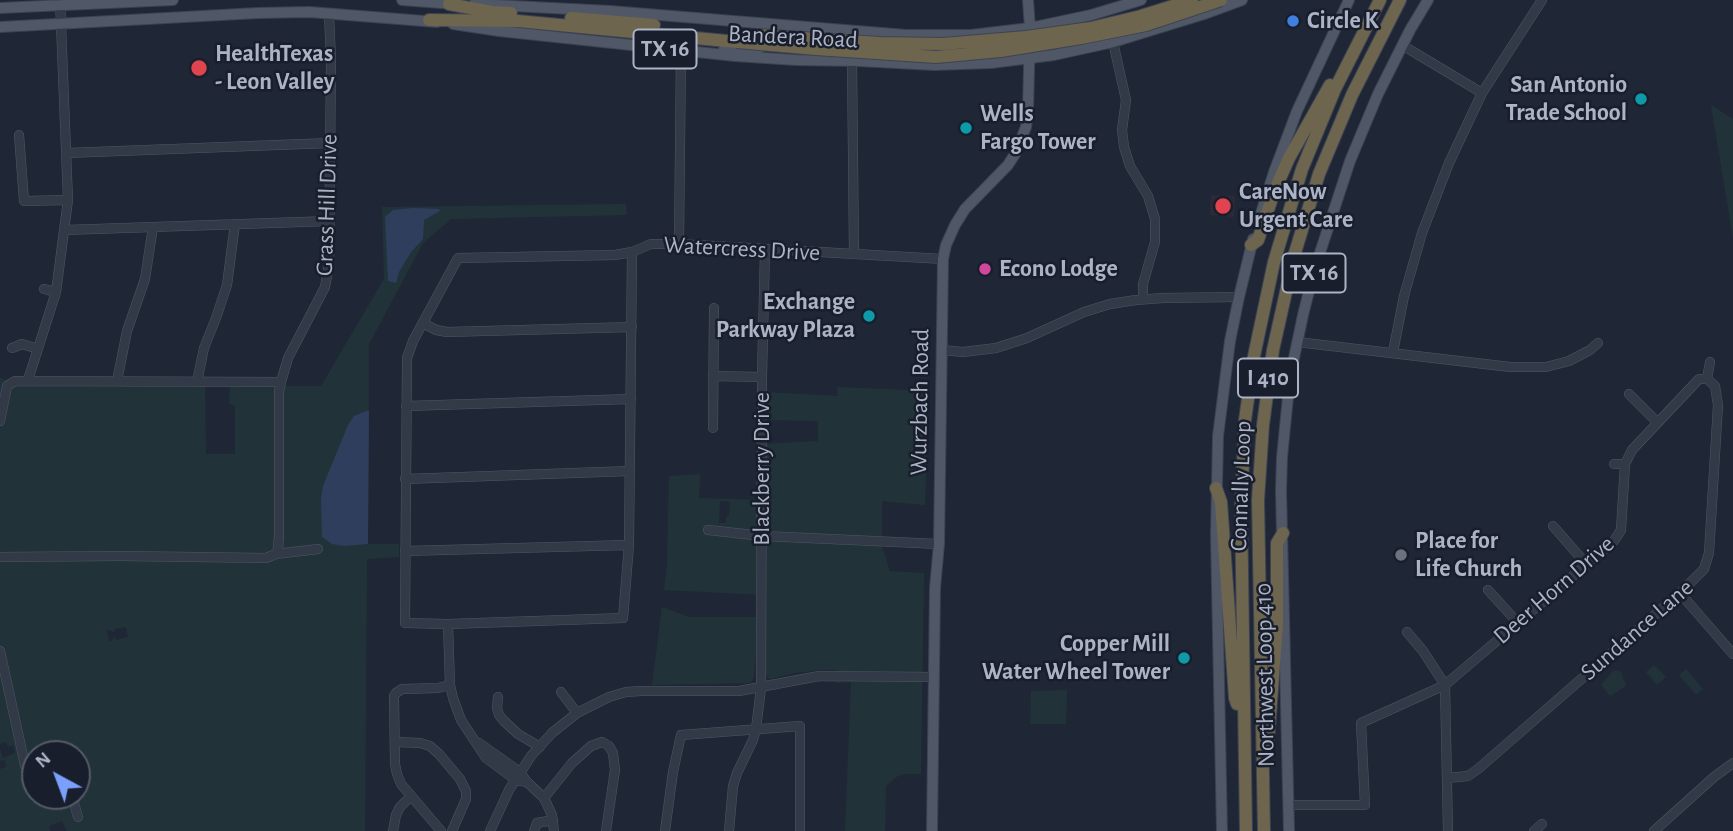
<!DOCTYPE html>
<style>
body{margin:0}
#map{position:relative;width:1733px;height:831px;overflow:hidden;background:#1f2737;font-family:"Alegreya Sans",sans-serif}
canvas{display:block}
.north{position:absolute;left:21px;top:740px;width:70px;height:70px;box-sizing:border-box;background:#181e2c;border:2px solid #535a69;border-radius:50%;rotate:319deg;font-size:19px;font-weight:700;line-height:28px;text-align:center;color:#acb3c5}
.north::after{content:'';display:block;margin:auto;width:24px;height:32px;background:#7aa0fb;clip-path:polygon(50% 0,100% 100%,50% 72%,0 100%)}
</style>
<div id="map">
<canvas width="1733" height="831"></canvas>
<div class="north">N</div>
</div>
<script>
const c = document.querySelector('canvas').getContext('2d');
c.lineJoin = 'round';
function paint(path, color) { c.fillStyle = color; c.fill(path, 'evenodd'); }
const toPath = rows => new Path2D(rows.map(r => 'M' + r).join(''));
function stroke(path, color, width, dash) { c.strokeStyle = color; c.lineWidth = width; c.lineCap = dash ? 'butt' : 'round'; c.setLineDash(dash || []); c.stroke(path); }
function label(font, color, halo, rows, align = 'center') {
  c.font = font + ' "Alegreya Sans",sans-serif'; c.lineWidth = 5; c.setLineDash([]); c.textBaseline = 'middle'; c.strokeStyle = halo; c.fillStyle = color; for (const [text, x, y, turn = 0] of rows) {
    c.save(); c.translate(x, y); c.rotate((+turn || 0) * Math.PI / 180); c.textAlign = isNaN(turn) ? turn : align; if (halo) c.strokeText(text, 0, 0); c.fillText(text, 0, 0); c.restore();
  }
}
const medical = toPath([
 [1211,195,1235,196,1234,217,1210,215]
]);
const green = toPath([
 [1711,105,1733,119,1733,238],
 [626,204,627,215,451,219,423,243,369,344,368,544,399,544,399,557,367,559,365,831,67,831,62,821,49,826,50,831,0,831,0,769,6,767,5,760,0,761,0,749,3,758,15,753,13,745,8,747,6,742,0,744,0,378,23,385,205,386,206,454,235,454,235,406,229,403,230,386,321,386,384,279,382,207],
 [126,627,128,637,116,640,115,637,113,638,113,641,109,642,107,631,111,630,112,632,114,632,114,629],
 [35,754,77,754,77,796,35,796],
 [837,387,929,391,925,505,882,501,882,547,890,571,924,573,921,773,920,774,904,774,898,776,886,786,885,831,845,831,851,682,836,683,837,670,821,670,795,673,770,679,764,674,765,595,664,590,667,565,669,476,700,474,699,498,764,500,765,444,818,441,818,421,764,420,764,392,838,396],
 [720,501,730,502,729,516,726,517,726,523,719,523],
 [662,607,689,617,759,617,754,677,750,683,652,685],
 [1654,665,1666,677,1657,685,1646,672],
 [1686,669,1703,689,1696,695,1679,675],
 [1617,670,1621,672,1626,686,1610,696,1601,685,1613,671],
 [1067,690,1066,724,1030,724,1031,691]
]);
const water = toPath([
 [413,208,439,209,440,211,424,220,423,239,411,252,399,272,396,283,388,281,385,217,393,210],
 [366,411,369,411,368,544,344,546,332,544,322,537,321,499,323,486,348,425,354,416]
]);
const minor = toPath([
 [1113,42,1126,100,1122,130,1124,147,1130,166,1148,196,1155,219,1155,242,1143,284,1143,299],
 [1402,45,1482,93],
 [852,61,854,254],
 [19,135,24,201,68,200],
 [67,153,330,143],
 [65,230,330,221],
 [679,244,681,50],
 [632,252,629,545,623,618,448,624,405,623,407,358,413,341,458,258,615,255,632,252,651,244,679,244,943,259],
 [44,289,56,292],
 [423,323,436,330,447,332,632,327],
 [1297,342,1510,367,1546,367,1569,361,1590,350,1598,343],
 [12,348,22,344,38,349],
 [942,350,963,352,996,348,1027,338,1084,312,1110,304,1136,300,1163,298,1239,297],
 [1393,352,1404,296,1422,233,1449,163,1482,93,1542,0],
 [713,376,762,377],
 [1707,379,1710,362],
 [28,380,56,292,68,200,60,0],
 [117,381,127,331,145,279,153,227],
 [197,382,204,348,216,318,227,285,235,224],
 [1629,394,1657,422],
 [406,406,631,399],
 [0,421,7,386,15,381,281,382],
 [713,428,714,308],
 [1614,464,1625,464],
 [405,479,630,471],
 [1553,526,1587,565],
 [708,530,763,536,939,544],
 [405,551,629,545],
 [276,554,278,549,279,536,279,392,281,382,288,358,325,287,329,265,331,60,329,14],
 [0,557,120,556,266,558,276,554,318,549],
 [1488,590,1518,623],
 [1680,593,1733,654],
 [448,624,450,685,453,698,461,720,486,758,516,780,527,782],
 [1407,632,1423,651,1445,685,1448,831],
 [0,651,25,765,29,775,35,782],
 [561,692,577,713],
 [498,697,497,708,499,715,504,721,518,734,540,747],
 [1361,723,1445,685,1614,541,1621,530,1625,464,1632,450,1699,379,1707,379],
 [395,742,420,743,430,746,439,754,460,779,466,791,466,799,452,831],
 [479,743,520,772,527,782,544,798,552,815,554,831],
 [1448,778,1468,776,1478,769,1680,593,1704,569,1709,553,1718,405,1715,386,1707,379],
 [72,796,78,817],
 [544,798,572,763,591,746,602,742,609,746],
 [1289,805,1365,805,1361,723],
 [393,831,396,815,400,807,411,796],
 [441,831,401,784,397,774,395,764,394,696,396,693,402,689,438,688,450,685],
 [490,831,509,790,531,756,552,733,577,713,609,697,626,692,641,691,739,691,819,676,935,677],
 [534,831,537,823,553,820],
 [606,831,615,770,613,753,609,746],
 [665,831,673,772,681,735,800,726,800,831],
 [729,831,733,786,737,773,753,740,756,729,761,688,762,377,765,250],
 [1534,831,1542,824],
 [1654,831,1714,777,1733,763]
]);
const major = toPath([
 [402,0,455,4],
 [474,4,610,11,906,35,971,35,1030,28,1091,15,1141,0],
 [0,8,173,0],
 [453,24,499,31,735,56,796,60,859,61,934,65,991,63,1054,55,1113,42,1204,14,1242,0],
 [0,27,258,13,309,12,437,22],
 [724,49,757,49,761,47,763,42],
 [1258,223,1274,172,1297,111,1349,0],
 [932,831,935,588,939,544,943,259,946,245,955,225,965,209,1008,165,1015,154,1026,127,1028,111,1030,28,1028,0],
 [1222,831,1216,535,1218,436,1230,341,1239,297,1253,239],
 [1289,831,1281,491,1282,457,1290,377,1303,315,1314,271,1350,161,1378,94,1410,30,1428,0]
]);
const highway = toPath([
 [449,4,492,12,511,13],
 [571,18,654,25],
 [429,20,518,21,737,42],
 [1251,245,1258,240,1274,192,1289,158,1330,85],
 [1216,488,1221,502,1235,698,1237,704],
 [1268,741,1277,625,1277,543,1283,533],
 [1246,831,1241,506,1245,420,1254,356,1274,262,1302,169,1335,89,1380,0],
 [1264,831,1258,500,1263,425,1273,350,1294,256,1319,174,1352,95,1400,0]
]);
const highwayBridge = toPath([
 [756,35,880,43,943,44,1026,37,1091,28,1141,16,1192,0],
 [737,42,816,49,936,57,1001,51,1081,38,1146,25,1221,0]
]);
const markers = [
 [1293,21,7,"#3f7fe0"],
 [199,68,9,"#e0444e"],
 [1641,99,7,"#0f9aa8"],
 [966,128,7,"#0f9aa8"],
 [1223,206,9,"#e0444e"],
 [985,269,7,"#d1479c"],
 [869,316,7,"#0f9aa8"],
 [1401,555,7,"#6b7280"],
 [1184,658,7,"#0f9aa8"]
];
const shields = [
 [665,49,63],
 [1314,273,63],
 [1268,378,60]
];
const shieldNames = [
 ["TX 16",665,49],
 ["TX 16",1314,273],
 ["I 410",1268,378]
];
const poiNames = [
 ["Circle K",1307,21],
 ["HealthTexas",215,54],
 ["- Leon Valley",215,82],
 ["San Antonio",1627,85,"right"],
 ["Trade School",1627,113,"right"],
 ["Wells",980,114],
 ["Fargo Tower",980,142],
 ["CareNow",1239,192],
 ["Urgent Care",1239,220],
 ["Econo Lodge",999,269],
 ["Exchange",855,302,"right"],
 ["Parkway Plaza",855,330,"right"],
 ["Place for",1415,541],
 ["Life Church",1415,569],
 ["Copper Mill",1170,644,"right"],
 ["Water Wheel Tower",1170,672,"right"]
];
const streetNames = [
 ["Bandera Road",793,37,3],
 ["Grass Hill Drive",327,205,-88],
 ["Watercress Drive",742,249,3],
 ["Wurzbach Road",920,402,-89],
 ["Blackberry Drive",762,469,-90],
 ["Connally Loop",1241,486,-88],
 ["Deer Horn Drive",1554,590,-41],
 ["Sundance Lane",1637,630,-41],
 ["Northwest Loop 410",1265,675,-91]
];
paint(medical, '#2d2a38');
paint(green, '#213338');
paint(water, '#2f3e5d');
stroke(minor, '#505666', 10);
stroke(major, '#3c4251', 12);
stroke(highway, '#3d4352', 14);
stroke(minor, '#323947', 9);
stroke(major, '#505868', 10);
stroke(highway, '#6e654f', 12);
stroke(highwayBridge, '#3d4352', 14, []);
stroke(highwayBridge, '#6e654f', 12);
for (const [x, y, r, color] of markers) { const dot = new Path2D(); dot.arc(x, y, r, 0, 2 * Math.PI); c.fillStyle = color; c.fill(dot); stroke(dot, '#181e2c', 2.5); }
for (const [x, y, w] of shields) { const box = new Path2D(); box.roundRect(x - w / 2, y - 19.5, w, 39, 5); c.fillStyle = '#181e2c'; c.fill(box); stroke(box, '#acb3c5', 2); }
label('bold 23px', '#acb3c5', null, shieldNames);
label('bold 24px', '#acb3c5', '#181e2c', poiNames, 'left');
label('24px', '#acb3c5', '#181e2c', streetNames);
</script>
